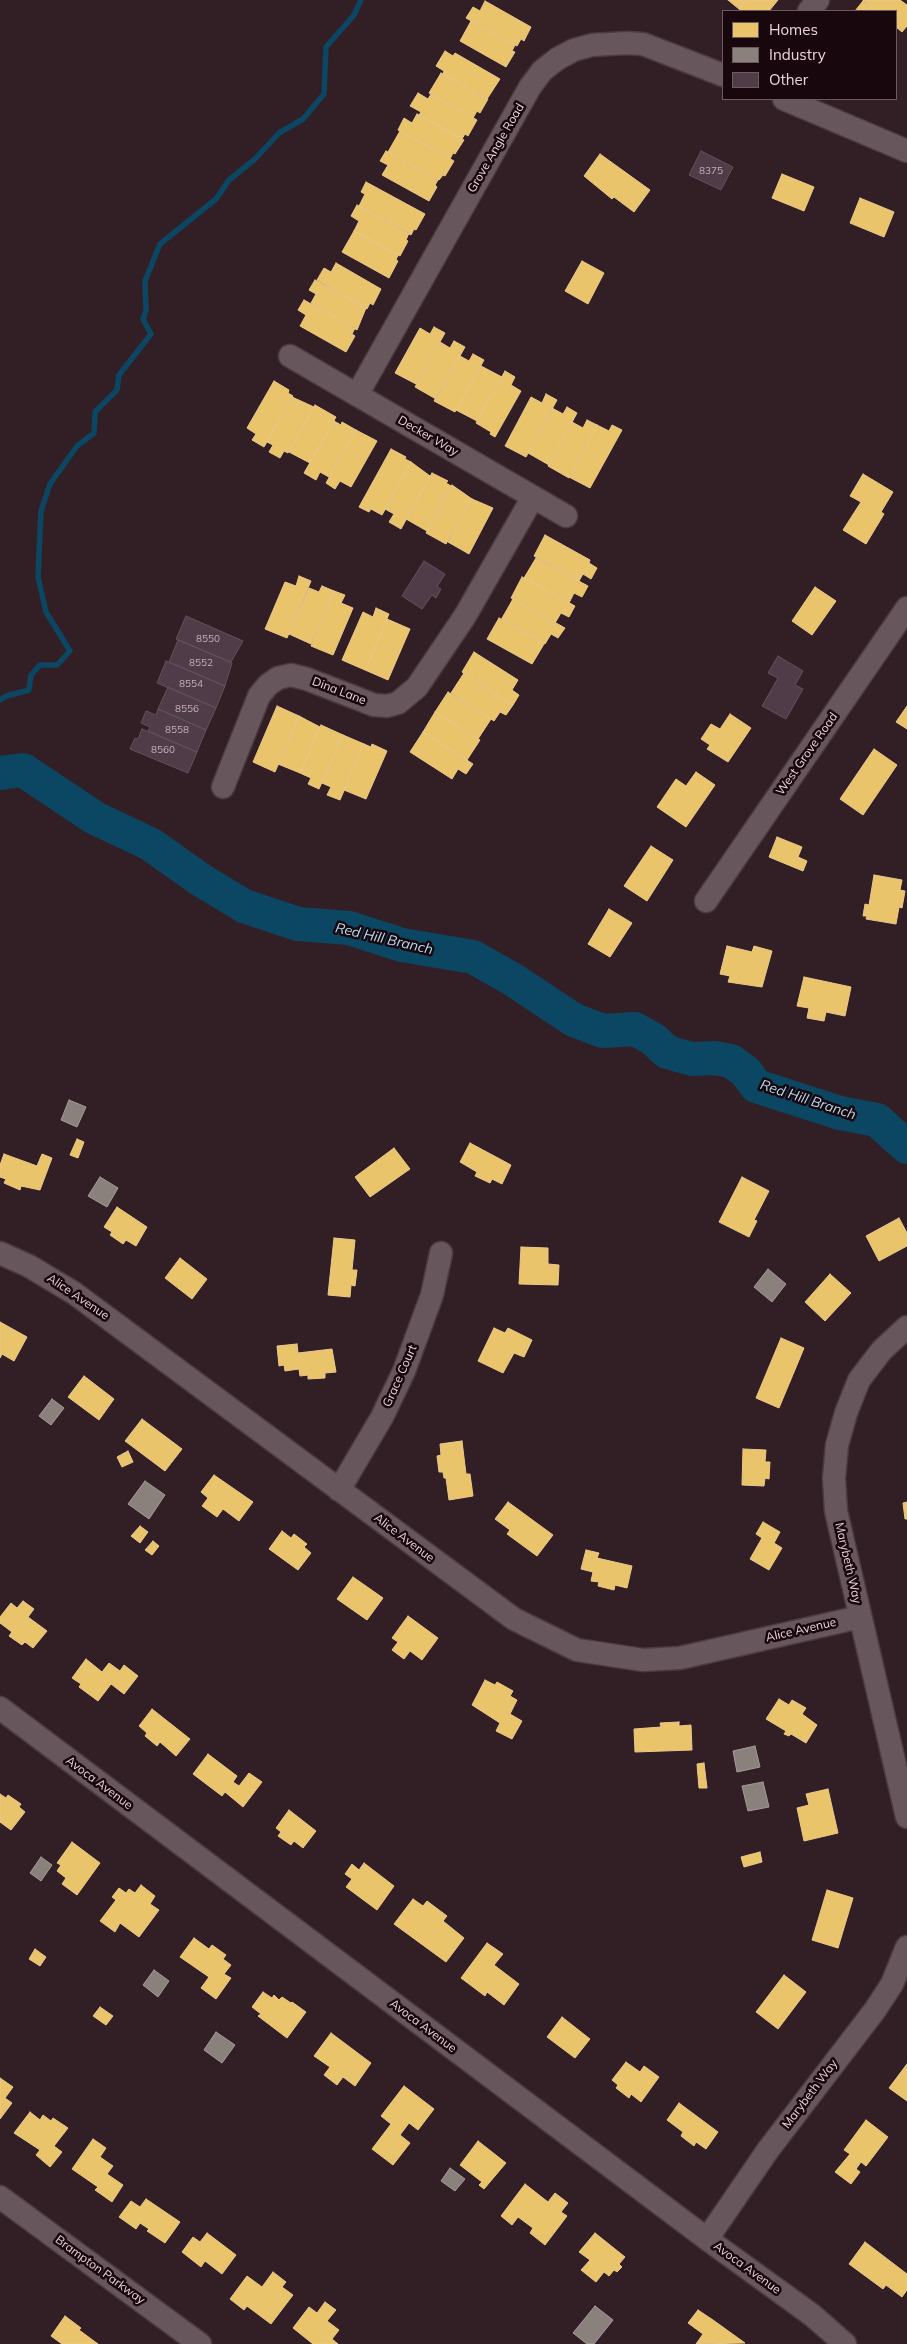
<!DOCTYPE html>
<style>
body{margin:0}
#map{position:relative;width:907px;height:2344px;overflow:hidden;background:#321f26;font-family:Mulish,sans-serif}
canvas{display:block}
.legend{position:absolute;left:722px;top:10px;width:175px;height:90px;box-sizing:border-box;background:#18080e;border:1px solid #6d5960;margin:0;padding:6px 9px;list-style:none;font-size:15px;color:#ecd3db}
.legend li{display:flex;align-items:center;gap:10px;height:25px}
.legend b{width:25px;border:1px solid #6d5960}
</style>
<div id="map">
<canvas width="907" height="2344"></canvas>
<ul class="legend">
<li><b style="height:14px;background:#e9c46a"></b>Homes</li>
<li><b style="height:14px;background:#8a817c"></b>Industry</li>
<li><b style="height:14px;background:#503c48"></b>Other</li>
</ul>
</div>
<script>
const c = document.querySelector('canvas').getContext('2d');
c.lineJoin = 'round';
function paint(path, color) { c.fillStyle = color; c.fill(path, 'evenodd'); }
const toPath = rows => new Path2D(rows.map(r => 'M' + r).join(''));
function stroke(path, color, width, dash) { c.strokeStyle = color; c.lineWidth = width; c.lineCap = dash ? 'butt' : 'round'; c.setLineDash(dash || []); c.stroke(path); }
function label(font, color, halo, rows, align = 'center') {
  c.font = font + ' Mulish,sans-serif'; c.lineWidth = 5; c.setLineDash([]); c.textBaseline = 'middle'; c.strokeStyle = halo; c.fillStyle = color; for (const [text, x, y, turn = 0] of rows) {
    c.save(); c.translate(x, y); c.rotate((+turn || 0) * Math.PI / 180); c.textAlign = isNaN(turn) ? turn : align; if (halo) c.strokeText(text, 0, 0); c.fillText(text, 0, 0); c.restore();
  }
}
const homes = toPath([
 [728,0,746,0,739,9,728,0],
 [746,0,778,0,769,11,742,11,739,9,746,0],
 [863,0,900,0,907,5,907,26,902,32,896,27,896,11,876,11,863,0],
 [485,1,531,27,524,41,521,39,517,46,466,18,473,7,480,11,485,1],
 [863,1,876,11,855,11,863,1],
 [471,21,515,45,512,51,515,52,506,67,460,41,471,21],
 [445,51,453,56,455,53,500,79,487,99,443,74,444,71,436,66,445,51],
 [441,73,488,99,480,113,477,111,473,118,429,93,441,73],
 [418,93,428,99,431,94,477,120,468,136,465,134,462,139,419,115,421,112,410,106,418,93],
 [417,114,464,140,455,154,453,153,450,159,398,130,404,118,412,123,417,114],
 [400,131,454,161,445,176,443,175,439,180,388,152,400,131],
 [386,151,438,180,435,185,437,187,429,201,382,175,388,165,380,161,386,151],
 [600,154,650,190,634,212,614,197,612,199,584,176,600,154],
 [782,174,814,187,804,211,772,198,782,174],
 [366,182,425,214,416,230,414,229,411,235,359,206,365,194,361,192,366,182],
 [860,198,894,212,884,237,850,223,860,198],
 [357,205,409,233,406,240,408,241,400,256,354,231,359,221,351,216,357,205],
 [354,231,398,255,396,260,398,261,389,278,342,252,354,231],
 [582,261,604,273,588,304,565,291,582,261],
 [336,263,381,289,373,305,370,303,367,309,317,280,324,268,331,272,336,263],
 [315,280,366,308,357,330,311,303,316,294,309,290,315,280],
 [304,300,355,328,352,334,355,336,346,352,300,326,306,315,298,310,304,300],
 [434,327,445,333,416,384,395,373,420,328,430,334,434,327],
 [454,341,465,347,436,399,415,387,440,342,450,348,454,341],
 [473,354,484,360,455,412,434,401,460,356,469,361,473,354],
 [481,366,502,377,477,421,456,410,481,366],
 [505,371,515,377,511,385,521,391,495,437,490,434,491,432,476,423,505,371],
 [274,381,289,390,288,393,293,396,264,447,252,440,256,434,247,428,274,381],
 [546,394,557,400,526,457,505,446,531,397,542,403,546,394],
 [292,397,314,407,288,453,284,451,280,458,269,452,273,445,267,442,292,397],
 [315,405,336,417,310,463,289,452,315,405],
 [567,407,577,413,549,465,528,453,552,408,563,414,567,407],
 [587,420,597,425,569,478,548,466,572,422,583,428,587,420],
 [334,421,341,425,342,422,356,430,329,477,320,472,316,480,304,473,334,421],
 [597,425,609,431,612,425,622,430,590,488,569,477,597,425],
 [356,430,377,441,351,487,340,481,335,489,326,483,356,430],
 [391,449,406,457,405,459,411,462,382,515,371,509,369,512,359,507,391,449],
 [411,462,430,476,401,529,389,522,394,514,385,509,411,462],
 [432,473,448,481,446,483,451,486,427,531,406,519,432,473],
 [863,474,893,492,881,512,884,514,866,544,843,530,861,502,850,496,863,474],
 [452,485,472,499,446,544,426,533,452,485],
 [472,499,493,508,469,554,448,542,472,499],
 [545,535,590,560,589,563,597,568,591,579,583,574,579,581,534,556,545,535],
 [536,558,588,586,582,597,574,593,569,603,524,578,536,558],
 [299,576,311,581,287,638,265,629,285,582,296,586,299,576],
 [522,577,575,606,569,617,561,613,555,623,511,598,522,577],
 [322,586,334,591,311,644,289,634,309,588,319,592,322,586],
 [815,587,836,601,812,635,792,621,815,587],
 [334,591,345,595,341,603,353,608,333,655,311,646,334,591],
 [513,599,565,628,558,638,551,634,545,644,501,620,513,599],
 [376,608,389,614,365,670,342,660,363,612,373,617,376,608],
 [499,618,544,644,532,664,487,639,499,618],
 [387,619,410,629,388,680,365,670,387,619],
 [474,652,518,680,512,690,519,695,513,705,462,672,474,652],
 [464,673,513,705,506,715,500,712,494,721,451,693,464,673],
 [448,692,491,719,478,739,435,712,448,692],
 [277,706,299,716,275,772,253,762,277,706],
 [907,706,907,729,896,722,907,706],
 [435,712,480,740,467,760,423,732,435,712],
 [730,714,751,728,728,762,707,749,710,745,701,739,711,724,720,729,730,714],
 [299,716,320,727,300,773,278,764,299,716],
 [321,725,343,735,319,789,308,784,311,778,300,773,321,725],
 [423,732,473,764,466,774,458,769,452,779,410,752,423,732],
 [343,735,364,744,340,800,327,795,331,787,322,783,343,735],
 [364,744,371,747,372,744,387,751,366,799,344,790,364,744],
 [874,749,897,765,863,815,840,799,874,749],
 [696,772,715,785,686,827,657,807,676,779,686,786,696,772],
 [777,837,802,847,798,857,807,861,803,871,769,857,777,837],
 [651,846,673,860,647,901,624,886,651,846],
 [874,875,902,880,900,890,905,891,902,908,899,907,896,924,866,919,867,916,863,916,865,904,869,905,874,875],
 [609,909,632,923,610,957,588,944,609,909],
 [727,946,752,952,754,946,772,951,762,987,728,982,730,976,720,974,727,946],
 [804,977,851,987,845,1016,826,1012,824,1021,807,1018,809,1008,797,1006,804,977],
 [77,1139,84,1142,78,1158,70,1155,77,1139],
 [470,1143,511,1165,502,1184,492,1179,490,1183,475,1176,477,1172,460,1162,470,1143],
 [394,1148,410,1169,370,1197,355,1177,394,1148],
 [4,1154,37,1166,42,1154,52,1158,40,1190,21,1186,20,1190,4,1183,6,1179,0,1177,0,1165,4,1154],
 [742,1177,769,1191,754,1220,757,1221,749,1237,719,1222,742,1177],
 [117,1207,147,1227,136,1246,126,1240,123,1244,110,1235,112,1232,104,1227,117,1207],
 [899,1218,907,1233,907,1246,879,1261,866,1236,899,1218],
 [334,1238,355,1240,352,1270,357,1270,355,1286,351,1285,350,1297,328,1295,334,1238],
 [521,1247,548,1248,548,1264,559,1265,558,1285,519,1284,521,1247],
 [180,1258,207,1279,192,1299,165,1278,180,1258],
 [830,1274,851,1293,825,1321,805,1302,830,1274],
 [0,1322,27,1337,14,1361,2,1354,0,1358,0,1322],
 [494,1328,505,1333,508,1328,532,1340,524,1357,514,1353,503,1373,478,1361,494,1328],
 [781,1338,804,1348,779,1408,756,1398,781,1338],
 [297,1344,298,1353,332,1349,336,1372,325,1373,325,1378,308,1379,308,1375,300,1376,299,1369,285,1371,284,1365,279,1366,277,1346,297,1344],
 [84,1376,114,1399,99,1420,68,1397,84,1376],
 [142,1419,182,1449,165,1471,125,1441,142,1419],
 [462,1441,466,1474,470,1474,473,1496,449,1500,446,1478,444,1478,443,1472,439,1472,437,1456,441,1455,440,1444,462,1441],
 [743,1449,766,1450,765,1462,770,1462,769,1479,765,1478,764,1486,742,1485,743,1449],
 [128,1451,133,1462,122,1467,117,1457,128,1451],
 [214,1475,253,1502,239,1521,223,1509,217,1517,202,1506,208,1498,201,1492,214,1475],
 [508,1502,553,1535,537,1556,507,1534,510,1530,495,1519,508,1502],
 [907,1502,907,1519,905,1519,903,1503,907,1502],
 [763,1522,780,1532,774,1543,782,1548,769,1570,750,1559,762,1538,756,1534,763,1522],
 [140,1526,148,1532,140,1543,131,1536,140,1526],
 [282,1531,291,1538,294,1534,307,1544,304,1547,311,1553,298,1570,269,1549,282,1531],
 [153,1541,159,1546,152,1555,145,1550,153,1541],
 [586,1550,599,1553,597,1558,632,1566,627,1588,615,1585,614,1590,598,1586,599,1582,591,1581,593,1572,581,1569,586,1550],
 [353,1577,383,1598,367,1620,337,1599,353,1577],
 [23,1601,34,1609,28,1617,47,1631,33,1648,25,1642,22,1645,9,1636,12,1632,0,1623,0,1617,11,1603,17,1608,23,1601],
 [408,1616,438,1638,422,1660,410,1651,404,1659,392,1650,398,1642,392,1638,408,1616],
 [86,1659,102,1672,109,1663,120,1671,124,1665,138,1676,124,1694,111,1684,98,1701,79,1687,81,1684,72,1678,86,1659],
 [485,1680,495,1685,497,1682,513,1691,510,1696,517,1700,510,1714,522,1721,512,1739,496,1731,500,1723,472,1705,485,1680],
 [779,1699,789,1705,792,1700,806,1708,802,1714,817,1725,806,1743,791,1734,789,1736,784,1734,786,1731,766,1719,779,1699],
 [152,1709,190,1739,176,1756,160,1742,157,1746,145,1736,147,1733,139,1726,152,1709],
 [679,1722,679,1726,691,1725,692,1750,635,1752,634,1729,661,1727,660,1723,679,1722],
 [208,1754,237,1776,233,1782,239,1786,249,1773,262,1782,243,1807,225,1792,222,1796,193,1774,208,1754],
 [704,1763,707,1788,699,1788,697,1764,704,1763],
 [828,1789,838,1833,804,1841,797,1808,809,1805,806,1794,828,1789],
 [0,1794,6,1798,8,1795,21,1804,19,1807,25,1812,11,1830,0,1822,0,1794],
 [289,1810,316,1831,303,1848,294,1841,291,1845,278,1836,281,1832,276,1828,289,1810],
 [72,1842,100,1863,77,1895,62,1884,66,1878,57,1871,61,1865,57,1863,72,1842],
 [760,1852,762,1862,744,1867,741,1857,760,1852],
 [364,1863,394,1886,377,1910,346,1887,352,1879,345,1874,352,1864,359,1870,364,1863],
 [141,1885,155,1896,150,1904,159,1910,139,1937,120,1923,115,1932,100,1921,116,1900,112,1897,119,1888,126,1893,129,1889,135,1893,141,1885],
 [827,1890,853,1898,838,1948,812,1940,827,1890],
 [413,1899,423,1906,427,1901,447,1916,443,1921,464,1938,446,1962,394,1924,413,1899],
 [194,1938,209,1949,212,1945,226,1955,223,1959,231,1965,224,1974,231,1978,216,1999,201,1988,209,1977,180,1957,194,1938],
 [487,1943,503,1954,494,1965,519,1984,504,2005,487,1992,485,1996,461,1978,487,1943],
 [35,1949,46,1957,40,1966,29,1959,35,1949],
 [784,1975,806,1992,778,2029,756,2012,784,1975],
 [263,1992,272,1998,274,1995,279,2000,282,1997,291,2003,292,2002,306,2012,287,2038,258,2016,261,2014,252,2007,263,1992],
 [100,2007,113,2016,106,2025,93,2016,100,2007],
 [562,2017,590,2039,575,2058,547,2037,562,2017],
 [331,2033,371,2063,355,2086,343,2077,337,2085,324,2075,330,2067,314,2056,331,2033],
 [626,2062,640,2072,644,2066,659,2077,641,2102,631,2094,629,2098,616,2088,618,2085,612,2080,626,2062],
 [907,2064,907,2101,889,2088,907,2064],
 [0,2078,13,2087,5,2098,12,2103,0,2119,0,2078],
 [404,2086,434,2109,418,2130,409,2123,400,2135,410,2143,393,2165,372,2149,391,2124,381,2116,404,2086],
 [679,2103,718,2132,706,2149,696,2142,694,2146,681,2136,683,2132,667,2120,679,2103],
 [30,2112,40,2120,43,2115,51,2121,53,2118,68,2128,54,2146,62,2152,50,2167,36,2155,40,2150,14,2133,30,2112],
 [866,2120,888,2137,866,2166,861,2162,856,2169,860,2172,851,2184,835,2172,850,2154,844,2150,866,2120],
 [93,2139,106,2148,100,2157,113,2166,107,2174,123,2185,112,2202,95,2190,98,2187,72,2169,93,2139],
 [478,2141,506,2163,484,2189,479,2185,482,2182,460,2165,478,2141],
 [525,2184,548,2202,555,2193,568,2203,561,2212,567,2216,545,2245,530,2233,533,2228,518,2217,512,2225,501,2216,525,2184],
 [146,2199,180,2222,165,2243,147,2231,149,2229,140,2223,136,2229,119,2217,131,2201,140,2207,146,2199],
 [207,2233,236,2255,222,2274,205,2261,201,2267,182,2252,193,2237,200,2242,207,2233],
 [595,2233,625,2257,619,2264,622,2267,617,2272,614,2270,609,2276,604,2272,596,2282,581,2270,590,2260,579,2252,595,2233],
 [865,2242,907,2274,907,2290,902,2297,886,2285,883,2289,849,2264,865,2242],
 [273,2272,286,2282,282,2287,293,2295,271,2324,247,2306,244,2310,230,2299,247,2276,262,2287,273,2272],
 [325,2302,336,2310,327,2321,339,2330,332,2339,338,2344,313,2344,293,2328,309,2307,317,2313,325,2302],
 [698,2310,713,2320,745,2343,696,2344,703,2334,688,2323,698,2310],
 [65,2316,81,2328,79,2330,98,2344,62,2344,51,2336,65,2316]
]);
const industry = toPath([
 [69,1100,86,1107,77,1127,61,1120,69,1100],
 [100,1177,118,1188,107,1207,88,1196,100,1177],
 [768,1269,786,1284,772,1302,754,1287,768,1269],
 [52,1399,64,1408,51,1425,39,1416,52,1399],
 [145,1481,165,1495,149,1519,128,1504,145,1481],
 [755,1746,760,1767,737,1772,733,1751,755,1746],
 [763,1782,769,1807,748,1811,742,1786,763,1782],
 [41,1857,52,1865,41,1881,30,1873,41,1857],
 [154,1970,169,1981,158,1997,143,1985,154,1970],
 [216,2032,235,2045,222,2063,204,2050,216,2032],
 [450,2168,465,2179,455,2191,441,2181,450,2168],
 [595,2306,613,2320,594,2344,587,2344,573,2333,595,2306]
]);
const stream = toPath([
 [0,700,6,696,29,690,31,675,40,665,57,665,70,651,46,612,38,577,41,511,50,484,77,446,94,433,95,412,117,390,119,375,151,334,143,319,146,311,145,281,160,244,216,199,229,180,255,159,279,133,303,119,324,94,326,47,354,15,361,0]
]);
const river = toPath([
 [0,773,23,770,95,818,150,844,201,880,244,906,298,924,349,928,402,945,473,957,512,979,574,1020,603,1031,635,1029,653,1039,667,1052,692,1059,714,1058,731,1061,746,1072,756,1086,840,1113,877,1120,907,1147]
]);
const building = toPath([
 [701,151,733,167,721,190,689,175,701,151],
 [424,561,445,574,437,587,441,589,436,598,432,595,422,609,402,596,424,561],
 [186,616,243,641,231,662,176,639,186,616],
 [178,640,232,663,225,686,169,662,178,640],
 [778,656,803,671,795,685,803,689,786,719,762,706,778,678,768,673,778,656],
 [166,661,225,686,216,708,157,683,166,661],
 [168,687,216,708,206,730,158,709,168,687],
 [158,709,206,730,197,752,148,731,150,727,141,723,146,711,156,715,158,709],
 [142,729,197,752,188,773,130,749,135,738,138,739,142,729]
]);
const minor = toPath([
 [809,11,818,0],
 [784,99,907,151],
 [290,356,566,516],
 [357,395,530,87,542,71,557,59,574,50,592,45,627,43,643,44,723,75],
 [223,787,259,696,268,685,278,678,291,675,307,679,374,705,387,706,398,703,417,687,465,616,533,497],
 [706,901,907,608],
 [0,1253,29,1266,74,1293,514,1619,577,1650,643,1660,680,1658,860,1617],
 [907,1327,882,1350,859,1380,846,1413,837,1445,834,1478,836,1511,907,1817],
 [339,1490,382,1417,404,1371,432,1295,441,1253],
 [0,1708,707,2239,812,2315,845,2344],
 [0,2197,200,2344],
 [707,2239,768,2150,875,2010,892,1984,907,1947]
]);
const numberNames = [
 ["8375",711,171],
 ["8550",208,639],
 ["8552",201,663],
 ["8554",191,684],
 ["8556",187,709],
 ["8558",177,730],
 ["8560",163,750]
];
const streetNames = [
 ["Grove Angle Road",496,148,-60],
 ["Decker Way",428,436,30],
 ["Dina Lane",339,691,21],
 ["West Grove Road",807,754,-55],
 ["Alice Avenue",78,1297,34],
 ["Grace Court",400,1376,-66],
 ["Alice Avenue",404,1538,37],
 ["Marybeth Way",848,1563,77],
 ["Alice Avenue",801,1630,-13],
 ["Avoca Avenue",99,1783,37],
 ["Avoca Avenue",423,2026,37],
 ["Marybeth Way",810,2094,-53],
 ["Avoca Avenue",747,2268,36],
 ["Brampton Parkway",100,2270,36]
];
const waterNames = [
 ["Red Hill Branch",384,939,13],
 ["Red Hill Branch",808,1100,18]
];
paint(homes, '#e9c46a');
stroke(homes, '#eac88c', 1);
paint(industry, '#8a817c');
stroke(industry, '#a79a98', 1);
stroke(stream, '#0b4663', 5.5);
stroke(river, '#0b4663', 34);
paint(building, '#503c48');
stroke(building, '#61525a', 1);
stroke(minor, '#4b3a41', 25);
stroke(minor, '#67575d', 22);
label('10px', '#c5adb6', null, numberNames);
label('12px', '#ecd3db', '#18080e', streetNames);
label('italic 14px', '#b4daf2', '#18080e', waterNames);
</script>
